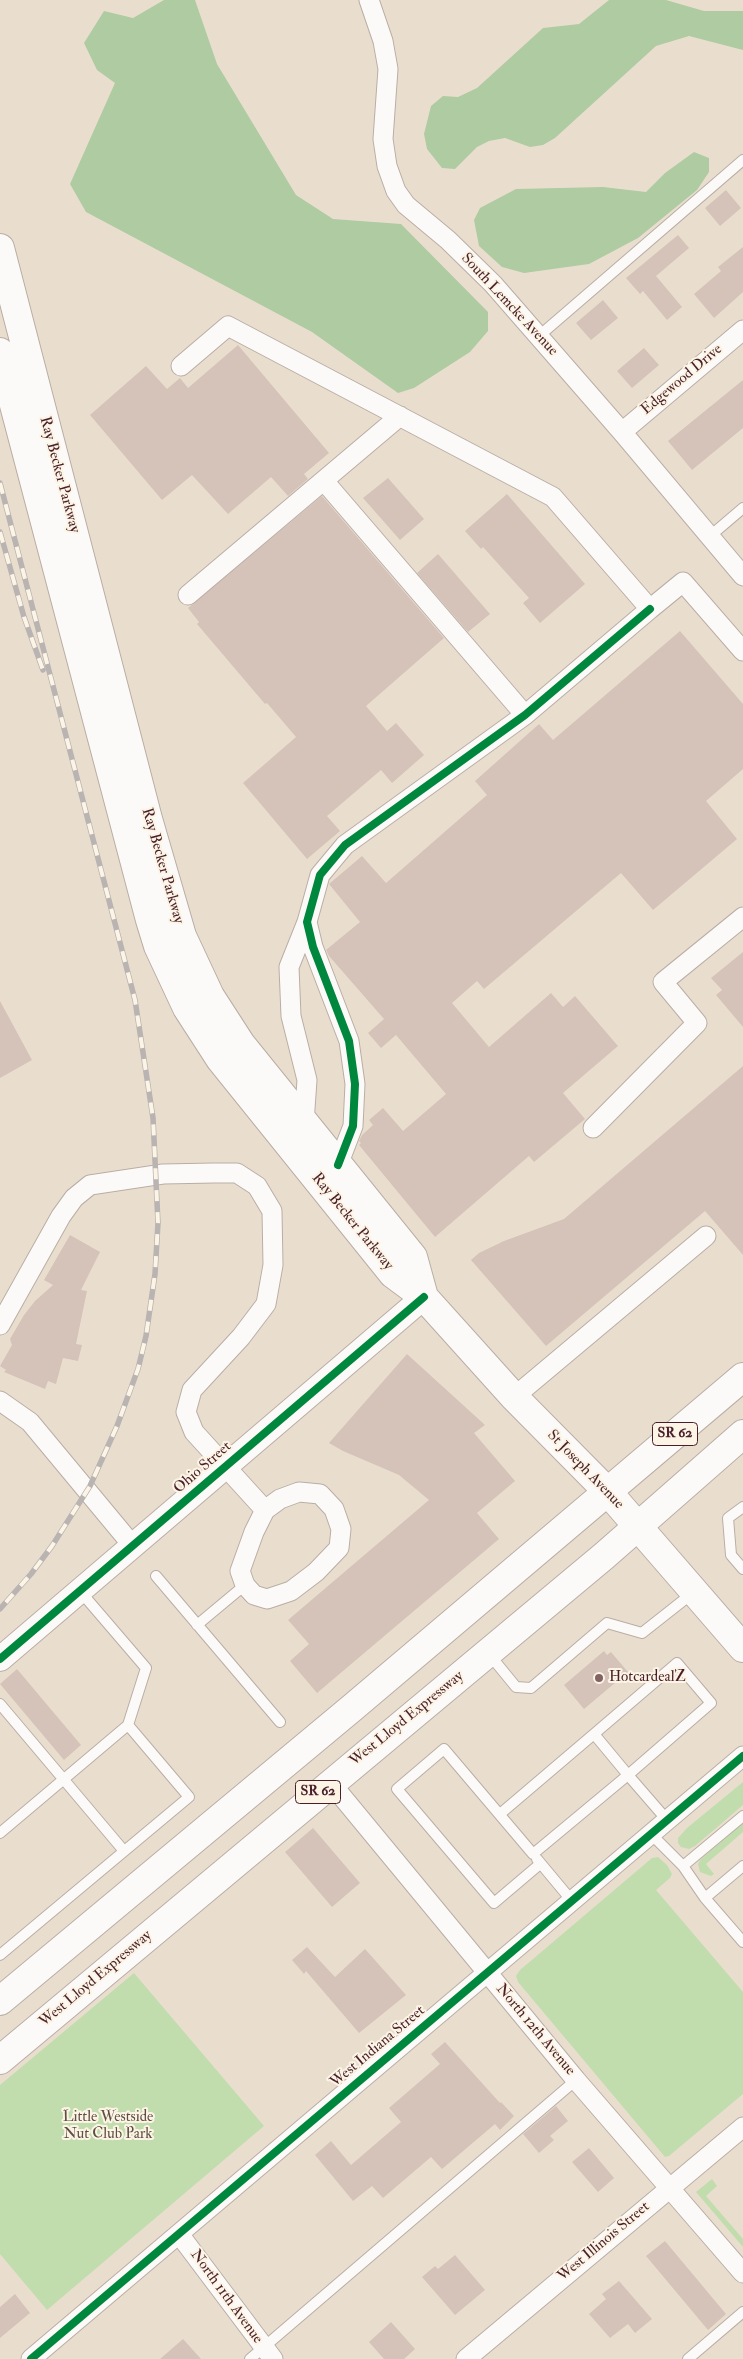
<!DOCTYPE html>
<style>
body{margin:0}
canvas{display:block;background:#e9dece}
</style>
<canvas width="743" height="2359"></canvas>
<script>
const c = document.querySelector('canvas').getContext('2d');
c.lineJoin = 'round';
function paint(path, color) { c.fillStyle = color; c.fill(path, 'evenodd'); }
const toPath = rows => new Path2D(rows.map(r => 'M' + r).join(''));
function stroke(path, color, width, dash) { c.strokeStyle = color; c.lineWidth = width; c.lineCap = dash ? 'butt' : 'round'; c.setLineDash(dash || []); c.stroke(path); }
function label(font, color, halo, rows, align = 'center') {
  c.font = font + ' "IM FELL Double Pica",serif'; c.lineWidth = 4; c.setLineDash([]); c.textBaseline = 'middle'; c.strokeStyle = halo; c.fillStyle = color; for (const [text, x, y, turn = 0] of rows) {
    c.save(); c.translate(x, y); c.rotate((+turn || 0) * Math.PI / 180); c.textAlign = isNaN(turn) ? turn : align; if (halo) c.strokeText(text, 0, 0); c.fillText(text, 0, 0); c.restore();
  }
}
const green = toPath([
 [743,1782,743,1805,695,1846,689,1849,681,1847,678,1843,678,1838,687,1828],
 [743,1823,743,1832,706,1864,714,1874,711,1876,700,1872,698,1864,700,1860],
 [658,1857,667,1865,672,1874,670,1878,656,1890,743,1992,743,2094,669,2156,665,2157,518,1982,516,1976,520,1970,652,1858],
 [134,1973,264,2126,47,2310,0,2254,0,2085],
 [712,2179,717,2186,706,2196,743,2239,743,2247,696,2192]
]);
const forest = toPath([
 [164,0,195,0,217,64,296,195,333,219,401,224,488,312,488,331,470,352,414,388,398,393,312,332,86,212,70,184,115,83,97,70,84,43,104,11,133,18],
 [609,0,666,0,704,11,743,11,743,50,689,36,656,46,555,138,543,145,530,147,505,138,489,141,477,147,455,169,442,168,427,149,424,134,431,106,443,96,458,97,477,88,543,28,579,24],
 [694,152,709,158,709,172,697,190,638,238,589,264,524,273,502,267,479,246,474,220,480,208,516,189,603,187,646,192,665,173]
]);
const building = toPath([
 [726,190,741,208,720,226,705,208],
 [678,235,689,248,656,276,682,307,667,320,643,291,640,294,626,278],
 [743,247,743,292,714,318,694,294,721,271,718,267],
 [603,300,618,318,591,340,576,323],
 [238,345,329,453,304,474,308,479,288,496,271,477,228,514,192,475,162,500,90,415,146,366,167,389,180,378,188,388],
 [644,348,659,365,632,388,617,371],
 [743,380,743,428,692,470,668,441],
 [388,478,424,519,400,540,363,498],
 [507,494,585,584,540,623,523,603,529,598,483,547,481,549,465,531],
 [322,496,444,638,366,706,387,731,396,723,424,755,392,783,381,770,327,816,340,831,307,859,243,783,296,737,267,703,265,704,197,624,199,622,188,608],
 [438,554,490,614,468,632,417,573],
 [680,631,743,704,743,769,706,801,737,839,653,910,621,873,484,989,477,981,452,1003,489,1047,551,993,563,1007,575,996,618,1046,563,1093,585,1119,534,1162,529,1156,435,1237,359,1145,361,1143,359,1141,362,1135,373,1125,369,1120,383,1108,403,1131,446,1094,396,1035,381,1048,368,1033,384,1019,329,956,326,950,360,922,329,884,362,856,386,883,487,795,475,781,539,724,553,740],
 [743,952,743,1027,716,995,722,990,711,978],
 [0,1001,32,1060,0,1078],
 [743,1066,743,1255,705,1211,546,1346,471,1260,479,1253,504,1241,564,1219],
 [70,1235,100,1252,81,1290,87,1291,76,1344,82,1345,78,1361,63,1358,56,1384,48,1381,45,1389,4,1372,6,1370,0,1366,12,1345,10,1339,24,1315,35,1301,53,1285,44,1280],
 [407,1354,485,1425,474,1433,515,1481,477,1513,499,1539,317,1693,290,1661,309,1644,288,1620,429,1500,399,1475,343,1451,329,1443],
 [604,1651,607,1655,611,1652,628,1672,584,1709,564,1685],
 [17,1669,81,1745,64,1760,0,1684],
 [313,1828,360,1883,332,1907,285,1852],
 [307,1947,335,1977,365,1949,406,1995,359,2033,306,1971,304,1974,292,1960],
 [445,2042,500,2103,501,2102,514,2116,500,2130,495,2124,442,2169,431,2157,383,2198,372,2186,353,2201,315,2155,331,2141,351,2165,401,2122,389,2108,440,2064,431,2054],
 [556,2106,568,2121,550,2136,554,2140,539,2153,523,2134],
 [589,2148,614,2178,598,2192,572,2162],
 [665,2241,726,2314,708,2330,646,2256],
 [455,2255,485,2290,455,2315,422,2277,435,2266,438,2269],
 [619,2281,652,2319,635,2333,628,2324,610,2338,589,2314,606,2299,602,2294],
 [15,2294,30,2313,0,2338,0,2307],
 [391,2322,415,2349,404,2359,384,2359,369,2342],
 [183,2339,201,2359,160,2359]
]);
const service = toPath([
 [539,336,743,160],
 [709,537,743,508],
 [743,1507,728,1518,731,1555,743,1569],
 [156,1576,280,1722],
 [197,1625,245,1585],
 [489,1654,516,1687,531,1688,607,1623,642,1633,694,1592],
 [0,1704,124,1851],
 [500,1814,594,1734],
 [0,1833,128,1725,146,1668,80,1591],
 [651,1834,683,1866,705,1898,743,1942],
 [537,1859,572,1901],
 [540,1864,494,1903,397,1789,444,1749,533,1854,628,1775,594,1734,677,1663,711,1703,628,1775,667,1820],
 [683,1866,743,1816],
 [705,1898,743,1866],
 [0,1955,189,1797,128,1725],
 [250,2359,576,2080],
 [688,2359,743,2312]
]);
const minor = toPath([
 [369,0,383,41,388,69,383,139,387,166,396,191,406,205,448,240,493,284,622,432,743,576],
 [181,366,228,326,553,497,650,609,683,582,743,651],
 [622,432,743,330],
 [324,481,525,715],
 [188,595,400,416],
 [304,1123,307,1080,291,1016,289,967,307,922],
 [593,1128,697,1023,663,982,743,917],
 [338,1165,353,1126,355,1084,349,1041,313,947,307,922,320,875,345,845,525,715,650,609],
 [0,1325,61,1216,74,1198,90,1185,163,1174,214,1173,237,1173,257,1186,272,1211,273,1265,266,1304,241,1337,192,1390,186,1412,194,1432,265,1510],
 [514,1397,706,1236],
 [0,1401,30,1422,133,1546],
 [299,1492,320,1494,334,1509,341,1529,339,1548,316,1572,291,1591,267,1599,254,1595,245,1585,240,1571,254,1532,265,1510,280,1499,299,1492],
 [330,1782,576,2080,743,2273],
 [179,2234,273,2359],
 [31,2359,743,1756],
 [466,2359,743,2127]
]);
const tertiary = toPath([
 [0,1659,424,1297]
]);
const secondary = toPath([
 [0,248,148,819,182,936,210,996,241,1044,413,1257,424,1297],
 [0,352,150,920,158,946,187,1008,220,1059,393,1274,424,1297,514,1397,608,1492]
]);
const primary = toPath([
 [608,1492,743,1648]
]);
const trunk = toPath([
 [0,2001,352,1708,743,1377],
 [0,2060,604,1556,743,1434]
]);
const rail = toPath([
 [0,483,135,1000,153,1118,158,1223,155,1274,146,1336,138,1369,117,1426,90,1486,52,1546,31,1574,0,1609],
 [0,532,24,617,43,670]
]);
const cycleway = toPath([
 [338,1165,353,1126,355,1084,349,1041,313,947,307,922,320,875,345,845,525,715,650,609],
 [0,1659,424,1297],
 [31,2359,743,1756]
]);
const markers = [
 [599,1678,5,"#826264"]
];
const shields = [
 [675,1434,45],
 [318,1792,45]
];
const shieldNames = [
 ["SR 62",675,1434],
 ["SR 62",318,1792]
];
const streetNames = [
 ["South Lemcke Avenue",509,305,47],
 ["Edgewood Drive",682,380,-40],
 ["Ray Becker Parkway",59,475,75],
 ["Ray Becker Parkway",162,866,74],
 ["Ray Becker Parkway",352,1222,51],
 ["Ohio Street",203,1468,-41],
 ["St Joseph Avenue",585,1470,46],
 ["West Lloyd Expressway",407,1719,-39],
 ["West Lloyd Expressway",96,1979,-40],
 ["North 12th Avenue",535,2030,50],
 ["West Indiana Street",378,2047,-40],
 ["West Illinois Street",604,2242,-40],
 ["North 11th Avenue",226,2297,54]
];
const poiNames = [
 ["HotcardealZ",609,1678]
];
const parkNames = [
 ["Little Westside",108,2118],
 ["Nut Club Park",108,2135]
];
paint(green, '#c1ddad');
paint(forest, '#afcba1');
paint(building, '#d5c2b9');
stroke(service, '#b9aea5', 12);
stroke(minor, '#b9aea5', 21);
stroke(tertiary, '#b9aea5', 26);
stroke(secondary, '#b9aea5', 30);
stroke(primary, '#b9aea5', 30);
stroke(trunk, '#b9aea5', 30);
stroke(service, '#fcfaf8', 10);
stroke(minor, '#fcfaf8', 19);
stroke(tertiary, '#fcfaf8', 24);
stroke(secondary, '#fcfaf8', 28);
stroke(primary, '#fcfaf8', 28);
stroke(trunk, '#fcfaf8', 28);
stroke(rail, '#b9b3b2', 5.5);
stroke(rail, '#fcf5e5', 4, [11]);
stroke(cycleway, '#00873e', 8);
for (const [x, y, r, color] of markers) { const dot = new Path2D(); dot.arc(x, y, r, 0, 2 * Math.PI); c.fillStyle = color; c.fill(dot); stroke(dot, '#fcf5e5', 2); }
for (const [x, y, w] of shields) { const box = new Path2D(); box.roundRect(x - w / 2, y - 11.5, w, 23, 4); c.fillStyle = '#fcf5e5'; c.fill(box); stroke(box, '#4a1f2b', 1); }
label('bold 14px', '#4a1f2b', null, shieldNames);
label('15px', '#4a1f2b', '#fcf5e5', streetNames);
label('15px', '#4a1f2b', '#fcf5e5', poiNames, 'left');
label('15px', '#604e45', '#fcf5e5', parkNames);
</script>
